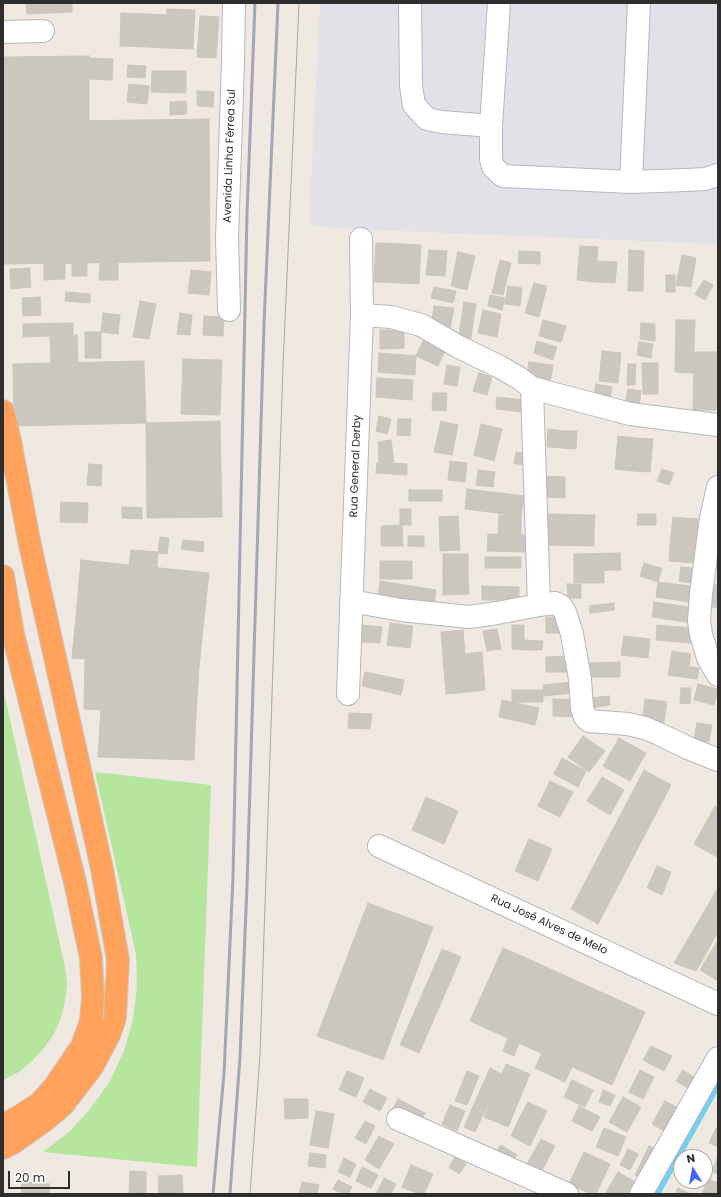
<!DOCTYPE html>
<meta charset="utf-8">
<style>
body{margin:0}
#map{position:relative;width:721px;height:1197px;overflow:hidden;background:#efe9e1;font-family:Poppins,sans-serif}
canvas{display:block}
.frame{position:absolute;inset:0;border:4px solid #2e2e2e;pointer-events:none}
.north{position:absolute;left:673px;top:1149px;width:40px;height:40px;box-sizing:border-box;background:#fff;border:1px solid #ababab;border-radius:50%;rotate:349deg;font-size:11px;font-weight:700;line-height:16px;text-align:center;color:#2e2e2e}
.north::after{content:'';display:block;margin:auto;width:14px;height:18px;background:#4264fb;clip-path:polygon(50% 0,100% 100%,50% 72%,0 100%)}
.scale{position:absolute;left:8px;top:1171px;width:62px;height:18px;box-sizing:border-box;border:2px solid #2e2e2e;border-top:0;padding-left:5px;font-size:12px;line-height:14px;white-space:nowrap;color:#2e2e2e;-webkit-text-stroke:3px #fff;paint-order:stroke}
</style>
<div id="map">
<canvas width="721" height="1197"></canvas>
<div class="frame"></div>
<div class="north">N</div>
<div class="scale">20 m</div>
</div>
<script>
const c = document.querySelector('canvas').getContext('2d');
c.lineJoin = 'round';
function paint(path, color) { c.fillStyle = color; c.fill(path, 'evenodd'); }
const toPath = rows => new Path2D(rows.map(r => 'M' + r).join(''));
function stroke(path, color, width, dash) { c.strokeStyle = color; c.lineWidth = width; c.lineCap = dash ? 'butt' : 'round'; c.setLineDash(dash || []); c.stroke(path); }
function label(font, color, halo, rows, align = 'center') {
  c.font = font + ' Poppins,sans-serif'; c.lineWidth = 3.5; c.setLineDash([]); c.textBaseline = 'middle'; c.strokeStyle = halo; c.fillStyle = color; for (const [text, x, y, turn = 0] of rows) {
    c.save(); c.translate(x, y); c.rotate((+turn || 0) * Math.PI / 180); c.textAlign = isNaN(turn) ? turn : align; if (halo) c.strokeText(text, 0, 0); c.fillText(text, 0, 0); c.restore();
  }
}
const industrial = toPath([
 [320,3,718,3,718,244,349,229,309,225]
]);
const green = toPath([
 [3,688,65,967,67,984,65,1001,61,1018,54,1034,44,1048,32,1061,19,1072,3,1080],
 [95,772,211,785,197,1167,43,1152,69,1132,91,1108,110,1081,124,1051,133,1019,137,987,136,954]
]);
const stream = toPath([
 [657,1194,718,1085]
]);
const building = toPath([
 [26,3,72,3,72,12,27,14,26,3],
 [167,9,195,10,193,49,166,48,167,9],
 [121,13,149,14,148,47,120,46,121,13],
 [149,14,167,15,166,48,148,47,149,14],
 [200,16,219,17,216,58,197,57,200,16],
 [89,56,89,121,3,122,3,57,89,56],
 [90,58,113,59,112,80,89,79,90,58],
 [128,65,146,66,145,78,127,77,128,65],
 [152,71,186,71,186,93,151,92,152,71],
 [129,84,149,86,147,104,127,102,129,84],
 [197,91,214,92,213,107,197,106,197,91],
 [186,101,187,114,170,115,170,102,186,101],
 [209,119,210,261,3,264,3,122,209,119],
 [376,243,402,244,400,283,374,282,376,243],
 [402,244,421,245,419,284,400,283,402,244],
 [580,246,598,247,595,282,577,280,580,246],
 [429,250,447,251,445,276,426,275,429,250],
 [629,250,644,251,643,291,628,291,629,250],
 [519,251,540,252,540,264,518,263,519,251],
 [458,252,475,256,467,290,451,286,458,252],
 [682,255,696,258,691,287,676,285,682,255],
 [500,260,511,263,503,295,492,293,500,260],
 [596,261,617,262,615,283,595,282,596,261],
 [118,262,118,280,99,280,100,263,118,262],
 [44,263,65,263,65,279,44,280,44,263],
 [72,263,87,263,87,276,72,276,72,263],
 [30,268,30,275,10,276,10,269,30,268],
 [191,270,211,272,209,295,188,293,191,270],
 [30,275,31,287,11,289,10,276,30,275],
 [666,275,675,275,675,292,666,292,666,275],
 [704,280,713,285,705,300,695,294,704,280],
 [534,283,547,286,539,317,525,313,534,283],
 [508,286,522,288,520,306,505,304,508,286],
 [434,287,456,291,453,303,431,298,434,287],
 [66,292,90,294,90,303,65,301,66,292],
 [490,295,505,298,502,310,488,306,490,295],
 [40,297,41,315,23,316,22,298,40,297],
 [140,301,156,304,149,339,133,337,140,301],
 [464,302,476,304,470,343,458,341,464,302],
 [434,306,454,308,450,329,431,327,434,306],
 [483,310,501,314,497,337,478,333,483,310],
 [103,313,120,315,118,334,101,332,103,313],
 [180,313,192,315,190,335,177,334,180,313],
 [204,316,224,317,223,336,203,335,204,316],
 [543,320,566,326,561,342,539,336,543,320],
 [676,320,695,320,693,373,675,372,676,320],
 [73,323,73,335,23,337,23,324,73,323],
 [641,323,655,324,655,341,640,339,641,323],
 [380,330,404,330,404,348,380,349,380,330],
 [85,332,101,332,101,358,85,358,85,332],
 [77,335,78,363,68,363,67,336,77,335],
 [67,336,68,363,51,363,50,337,67,336],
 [423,341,445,351,438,366,416,356,423,341],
 [537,341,557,347,553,360,534,353,537,341],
 [639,342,653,344,651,358,637,355,639,342],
 [602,351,621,353,618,383,599,381,602,351],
 [694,352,718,352,716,410,693,410,694,352],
 [379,353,416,356,415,375,378,372,379,353],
 [183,359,222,360,220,415,181,414,183,359],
 [144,361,146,423,14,426,13,364,144,361],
 [529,362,553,365,550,383,526,379,529,362],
 [642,363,658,363,658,394,643,394,642,363],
 [628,364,636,364,635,385,627,385,628,364],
 [447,365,460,367,457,386,444,384,447,365],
 [479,373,492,377,487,395,473,391,479,373],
 [377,378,413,380,412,400,376,397,377,378],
 [596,384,612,387,609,403,593,400,596,384],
 [628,389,641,391,639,407,625,405,628,389],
 [433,393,447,393,446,411,432,410,433,393],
 [497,397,524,400,523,412,496,409,497,397],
 [379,416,391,419,387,434,376,431,379,416],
 [398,419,411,419,410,436,397,435,398,419],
 [220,421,222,517,147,518,146,423,220,421],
 [441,421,458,425,452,455,434,452,441,421],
 [481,424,502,429,494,461,474,455,481,424],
 [548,429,564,431,563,448,547,447,548,429],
 [564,431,577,431,576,449,563,448,564,431],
 [618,436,636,438,633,471,615,469,618,436],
 [636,438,653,439,650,472,633,471,636,438],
 [391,440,394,463,379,462,378,442,391,440],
 [516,452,526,454,523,465,514,463,516,452],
 [450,461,467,463,465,482,448,480,450,461],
 [377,463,407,464,407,475,376,473,377,463],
 [89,464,102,465,101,486,87,485,89,464],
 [662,469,674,473,669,485,657,481,662,469],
 [478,470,495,472,493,487,476,485,478,470],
 [543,476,565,477,565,498,542,497,543,476],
 [467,489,524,496,521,516,465,509,467,489],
 [409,490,442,490,442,501,409,501,409,490],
 [61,502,88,503,87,523,60,522,61,502],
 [122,507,142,508,142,519,122,518,122,507],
 [400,509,411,509,411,525,400,525,400,509],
 [547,514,595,515,594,528,547,527,547,514],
 [638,514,656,514,656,525,637,525,638,514],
 [499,515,521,516,521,535,498,535,499,515],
 [458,516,460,550,440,551,439,517,458,516],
 [673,517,698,519,696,548,670,545,673,517],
 [402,525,403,546,381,546,381,526,402,525],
 [547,527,594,528,594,546,546,545,547,527],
 [488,534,526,535,526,552,487,551,488,534],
 [408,536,424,536,424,547,408,546,408,536],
 [160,537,169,538,167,554,158,553,160,537],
 [183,540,204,542,203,552,181,549,183,540],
 [670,545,696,548,694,563,669,561,670,545],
 [131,550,158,552,157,568,129,565,131,550],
 [620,553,621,570,574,571,574,554,620,553],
 [443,554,468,554,468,574,443,574,443,554],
 [485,557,521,557,521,568,485,568,485,557],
 [81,560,209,573,204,619,77,606,81,560],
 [380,561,412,561,412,579,380,579,380,561],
 [644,563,662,568,658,582,640,576,644,563],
 [681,567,693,568,691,583,679,581,681,567],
 [604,570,604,583,574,583,574,571,604,570],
 [443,574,468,574,469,594,443,595,443,574],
 [380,581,436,590,434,606,378,597,380,581],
 [658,582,691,586,689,602,656,597,658,582],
 [567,584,581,584,581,598,568,598,567,584],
 [709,584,718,585,718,608,707,606,709,584],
 [482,586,519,587,519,600,482,600,482,586],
 [654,602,695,608,692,623,652,617,654,602],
 [614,603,614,610,590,613,589,606,614,603],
 [77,606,204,619,199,667,72,658,77,606],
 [546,617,564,617,564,633,546,633,546,617],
 [390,623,413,626,410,648,387,645,390,623],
 [361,625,382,627,380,643,360,642,361,625],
 [512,625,524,625,524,650,512,649,512,625],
 [657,625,692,628,691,643,656,640,657,625],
 [497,629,501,649,487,651,483,631,497,629],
 [463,630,468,692,446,694,441,632,463,630],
 [624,636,650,639,648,658,621,655,624,636],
 [524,640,543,641,542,650,524,650,524,640],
 [672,651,691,654,689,666,670,664,672,651],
 [482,652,485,690,468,692,465,654,482,652],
 [571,656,571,672,546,672,546,657,571,656],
 [85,660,199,667,196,715,84,709,85,660],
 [620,662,620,677,590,677,590,663,620,662],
 [670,664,699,668,697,679,668,675,670,664],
 [365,672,404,680,401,695,362,686,365,672],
 [573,682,574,693,544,696,543,685,573,682],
 [698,684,718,689,714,705,694,700,698,684],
 [681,688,691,688,690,704,680,703,681,688],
 [512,690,543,690,543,702,512,702,512,690],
 [609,696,610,705,591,708,589,698,609,696],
 [553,699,578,700,578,717,553,716,553,699],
 [645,699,667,702,663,728,642,725,645,699],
 [502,700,539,708,535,725,499,717,502,700],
 [101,709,196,715,194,760,98,757,101,709],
 [349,713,372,714,370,729,348,728,349,713],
 [697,723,712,725,709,742,694,740,697,723],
 [583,736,605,751,589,772,568,757,583,736],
 [619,738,646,753,630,781,603,766,619,738],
 [562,758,586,771,578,787,554,774,562,758],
 [644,770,671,785,598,924,571,909,644,770],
 [602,777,624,790,610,815,587,801,602,777],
 [550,781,573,792,560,817,538,806,550,781],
 [426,797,458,811,444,844,412,830,426,797],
 [715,806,718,808,717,857,694,844,715,806],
 [529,839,552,849,538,881,515,871,529,839],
 [657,866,671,872,662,895,647,888,657,866],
 [718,888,718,932,696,971,674,963,718,888],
 [368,903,433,927,383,1060,317,1036,368,903],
 [718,940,718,981,700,970,718,940],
 [503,948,524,957,490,1030,470,1021,503,948],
 [442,949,461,957,419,1053,400,1045,442,949],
 [524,957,645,1012,612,1085,490,1030,524,957],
 [508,1038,519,1043,514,1056,503,1051,508,1038],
 [651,1046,672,1056,664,1071,643,1060,651,1046],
 [542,1053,572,1067,565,1082,535,1068,542,1053],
 [506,1064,530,1074,508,1127,484,1117,506,1064],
 [490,1068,502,1074,475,1132,464,1127,490,1068],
 [640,1070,654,1077,643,1099,629,1092,640,1070],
 [683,1070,700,1081,693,1091,676,1081,683,1070],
 [347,1071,364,1078,356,1097,339,1090,347,1071],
 [467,1071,479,1076,467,1105,455,1101,467,1071],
 [572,1080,593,1090,585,1107,564,1097,572,1080],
 [370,1089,387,1098,380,1111,363,1102,370,1089],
 [603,1090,615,1095,610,1106,599,1102,603,1090],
 [623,1097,641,1107,627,1132,609,1122,623,1097],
 [284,1099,308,1099,308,1118,285,1119,284,1099],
 [398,1099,425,1113,419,1125,392,1111,398,1099],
 [665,1101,684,1111,671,1135,652,1124,665,1101],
 [528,1102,547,1111,539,1127,520,1117,528,1102],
 [450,1105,465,1111,457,1131,442,1124,450,1105],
 [579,1106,600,1117,592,1131,572,1121,579,1106],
 [316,1111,334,1114,328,1148,310,1145,316,1111],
 [520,1117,539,1127,530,1146,511,1136,520,1117],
 [365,1121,375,1126,366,1144,355,1138,365,1121],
 [604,1128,626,1137,618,1156,596,1147,604,1128],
 [716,1128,718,1129,718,1147,709,1143,716,1128],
 [379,1136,394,1144,379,1169,365,1160,379,1136],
 [541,1139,555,1146,541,1172,527,1164,541,1139],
 [501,1145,517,1155,510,1166,494,1156,501,1145],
 [649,1146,661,1151,647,1180,635,1175,649,1146],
 [628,1149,638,1154,630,1170,620,1165,628,1149],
 [584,1152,610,1164,596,1194,591,1194,569,1184,584,1152],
 [310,1153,326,1155,325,1168,308,1166,310,1153],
 [718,1156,718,1174,712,1171,718,1156],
 [455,1157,466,1164,459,1174,449,1167,455,1157],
 [344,1158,356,1164,350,1177,338,1172,344,1158],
 [411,1165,433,1174,424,1194,419,1194,402,1187,411,1165],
 [362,1167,378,1175,371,1188,356,1181,362,1167],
 [130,1171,146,1172,146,1194,129,1194,130,1171],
 [618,1172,637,1183,630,1194,605,1194,618,1172],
 [182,1175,183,1194,159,1194,158,1176,182,1175],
 [384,1178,396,1184,391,1194,376,1194,384,1178],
 [708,1179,718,1183,718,1194,702,1193,708,1179],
 [338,1180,352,1187,348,1194,343,1194,333,1189,338,1180],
 [22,1182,50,1184,49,1194,21,1194,22,1182],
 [302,1182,319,1185,317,1194,299,1194,302,1182],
 [678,1188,691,1194,675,1194,678,1188]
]);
const minor = toPath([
 [410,3,411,86,414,105,427,119,442,122,491,126,491,159,493,167,503,176,631,182,686,180,705,179,718,175],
 [3,32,43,31],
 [491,126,499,3],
 [631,182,639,3],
 [229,310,227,238,233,63,234,3],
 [362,315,391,317,421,325,459,347,500,367,519,378,532,388,630,414,718,425],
 [532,388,539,605],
 [718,487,711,518,701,594,699,621,701,634,708,658,718,675],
 [351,601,401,610,469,617,497,613,539,605,555,603,561,606,565,612,572,634,580,679,582,708,585,717,589,721,628,724,645,728,659,734,688,748,718,760],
 [348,694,362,315,361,239],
 [379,846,718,1004],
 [398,1119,567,1194],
 [641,1194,718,1058]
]);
const highway = toPath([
 [3,411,10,441,30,545,102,869,118,960,115,1018,109,1035,92,1067,63,1105,44,1121,13,1143,3,1148],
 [3,576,13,634,75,882,91,958,93,997,91,1021,82,1046,55,1086,40,1103,20,1116,3,1125]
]);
const tram = toPath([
 [250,1194,260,1055,283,366,299,3]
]);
const rail = toPath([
 [213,1194,224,1074,233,877,247,214,255,3],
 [230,1194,240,1057,247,885,264,324,278,3]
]);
const streetNames = [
 ["Avenida Linha Férrea Sul",230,156,-88],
 ["Rua General Derby",356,466,-88],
 ["Rua José Alves de Melo",549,925,25]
];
paint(industrial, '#e3e1e8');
paint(green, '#b6e59e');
stroke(stream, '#75cff0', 6);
paint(building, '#cbc7bf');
stroke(building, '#cbc5ba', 1);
stroke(minor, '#b4b7c1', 24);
stroke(highway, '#c9c9c9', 24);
stroke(minor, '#fff', 22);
stroke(highway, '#ffa35c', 22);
stroke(tram, '#a3a6b8', 1);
stroke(rail, '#a3a6b8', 3);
label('11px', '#2e2e2e', '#fff', streetNames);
</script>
